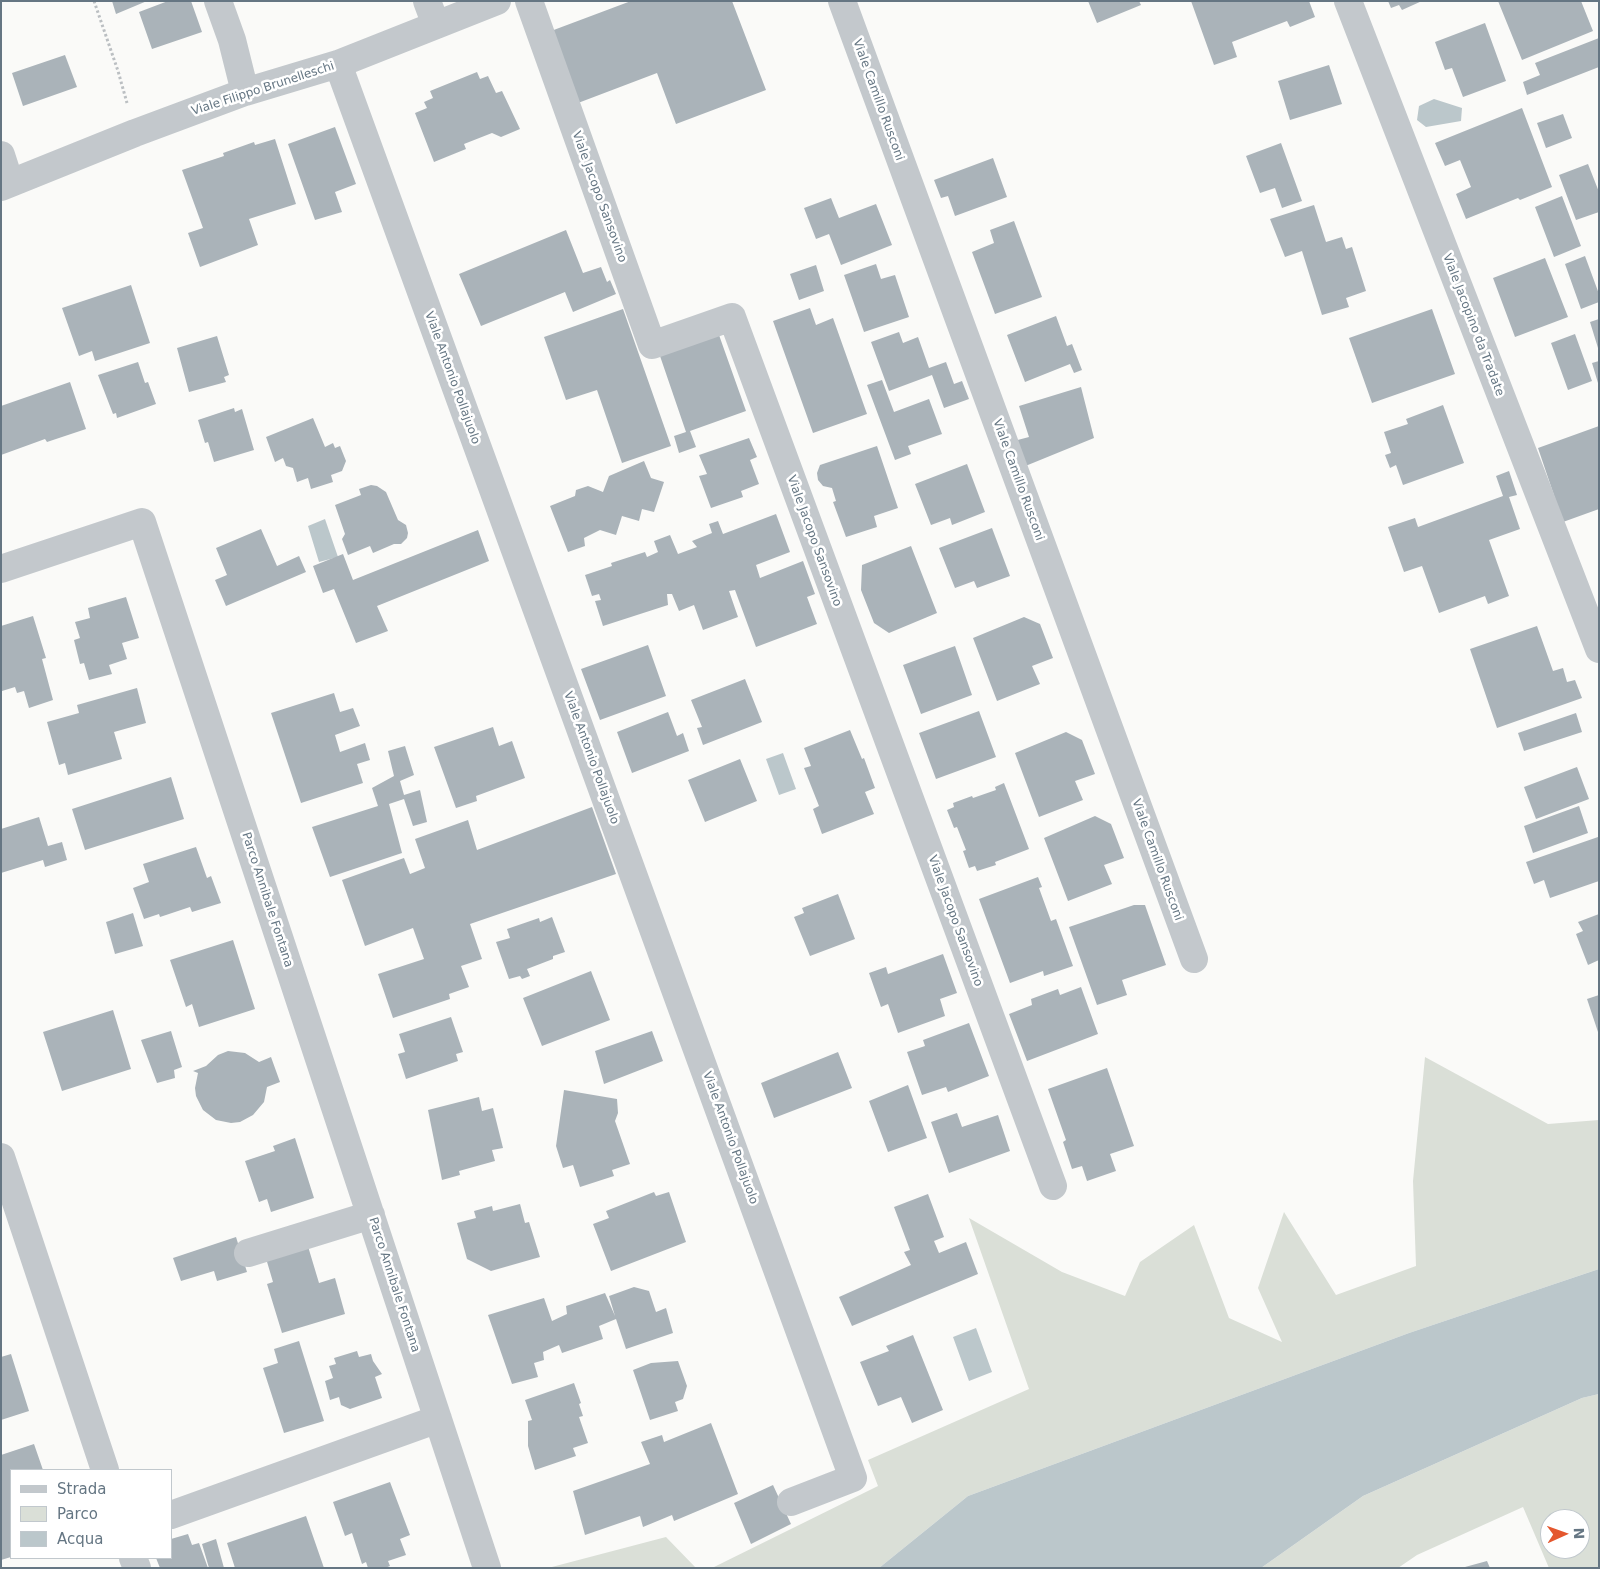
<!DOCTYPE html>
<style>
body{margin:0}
#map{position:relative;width:1600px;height:1569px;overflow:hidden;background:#fafaf8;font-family:"DejaVu Sans",sans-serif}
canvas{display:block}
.frame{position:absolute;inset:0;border:2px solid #657683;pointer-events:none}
.legend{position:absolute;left:10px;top:1469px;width:162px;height:90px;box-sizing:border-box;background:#fff;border:1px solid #c1c8cd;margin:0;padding:6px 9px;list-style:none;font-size:15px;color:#657683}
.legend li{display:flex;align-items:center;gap:10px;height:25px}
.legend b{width:25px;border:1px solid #c1c8cd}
.north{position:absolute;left:1540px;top:1509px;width:50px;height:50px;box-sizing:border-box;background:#fff;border:1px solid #c1c8cd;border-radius:50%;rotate:88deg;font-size:14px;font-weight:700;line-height:20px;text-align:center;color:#657683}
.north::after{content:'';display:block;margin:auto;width:18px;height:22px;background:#e4572e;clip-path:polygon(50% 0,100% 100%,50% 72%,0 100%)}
</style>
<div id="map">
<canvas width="1600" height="1569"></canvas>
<div class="frame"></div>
<ul class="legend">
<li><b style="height:6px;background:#c3c8cc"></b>Strada</li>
<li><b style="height:14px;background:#dadfd7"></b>Parco</li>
<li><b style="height:14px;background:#bbc7cb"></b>Acqua</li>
</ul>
<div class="north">N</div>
</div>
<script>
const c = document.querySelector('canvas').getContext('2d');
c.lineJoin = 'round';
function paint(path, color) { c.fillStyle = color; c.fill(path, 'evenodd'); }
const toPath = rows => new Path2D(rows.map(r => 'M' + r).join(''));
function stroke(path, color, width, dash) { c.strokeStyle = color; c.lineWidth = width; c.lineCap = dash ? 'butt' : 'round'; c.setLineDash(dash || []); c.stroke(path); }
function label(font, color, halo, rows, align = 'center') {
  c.font = font + ' "DejaVu Sans",sans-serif'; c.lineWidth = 5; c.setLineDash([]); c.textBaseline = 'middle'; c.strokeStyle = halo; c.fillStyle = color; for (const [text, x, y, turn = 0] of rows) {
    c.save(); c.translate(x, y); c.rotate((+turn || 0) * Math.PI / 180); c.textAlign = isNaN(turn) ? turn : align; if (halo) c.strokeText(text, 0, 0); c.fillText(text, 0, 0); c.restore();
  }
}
const green = toPath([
 [1425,1057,1548,1124,1599,1120,1599,1269,1409,1333,968,1496,879,1568,712,1568,878,1486,868,1460,1029,1389,969,1218,1062,1272,1125,1296,1140,1262,1194,1225,1229,1318,1282,1342,1258,1288,1284,1212,1336,1295,1416,1266,1413,1181],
 [1599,1394,1599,1568,1549,1568,1523,1507,1417,1555,1398,1568,1261,1568,1363,1496,1582,1398],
 [1550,1519,1580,1519,1580,1549,1550,1549],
 [666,1537,696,1568,548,1568]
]);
const water = toPath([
 [1434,99,1462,108,1461,121,1426,127,1417,120,1419,106],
 [325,519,338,557,319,562,308,526],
 [783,753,796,789,779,795,766,759],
 [1599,1269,1599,1394,1582,1398,1363,1496,1261,1568,879,1568,968,1496,1409,1333],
 [976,1328,992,1372,969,1381,953,1337]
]);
const building = toPath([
 [112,1,147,1,116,14],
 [168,1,191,1,202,32,152,49,139,12],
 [631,1,732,1,766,90,676,124,657,73,578,103,551,31],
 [1088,1,1139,1,1141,5,1097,23],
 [1191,1,1309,1,1315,17,1290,27,1287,21,1232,42,1237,57,1214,65],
 [1388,1,1422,1,1402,10,1399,5,1391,8],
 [1498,1,1581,1,1593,31,1522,60],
 [1485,23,1506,81,1463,97,1452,68,1445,70,1435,42],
 [1599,38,1599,67,1527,95,1523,82,1540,75,1535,63],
 [65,55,77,87,23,106,12,73],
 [1329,65,1342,104,1290,120,1278,81],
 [477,72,480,79,488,76,496,93,502,91,520,129,501,137,492,133,464,144,466,149,434,162,415,113,427,108,424,102,433,98,430,91],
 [1522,108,1552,187,1520,200,1518,198,1466,219,1456,194,1471,187,1460,160,1445,166,1435,143],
 [1563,114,1572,138,1546,148,1537,123],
 [335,127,356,184,335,192,342,212,315,220,288,144],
 [275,139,296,204,249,219,258,245,200,267,188,233,203,228,182,170,224,156,223,153,254,142,255,145],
 [1281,143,1302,201,1282,208,1275,188,1260,193,1246,156],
 [993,158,1007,197,955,216,948,196,941,198,934,180],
 [1588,164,1599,192,1599,212,1576,220,1559,175],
 [1562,196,1581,246,1554,257,1535,207],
 [831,198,839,218,876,204,892,245,841,265,829,234,816,239,804,208],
 [1314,205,1326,242,1342,237,1346,249,1352,247,1366,291,1346,298,1349,307,1322,315,1302,251,1285,257,1270,219],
 [1014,221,1042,297,995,314,972,252,994,243,990,230],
 [566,230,583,273,601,267,607,282,610,280,616,294,573,312,565,292,481,326,459,274],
 [1585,256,1599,294,1599,302,1581,309,1565,264],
 [1545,258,1568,317,1515,337,1493,278],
 [876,264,881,279,895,275,909,317,864,332,844,275],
 [816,265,824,291,799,300,790,274],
 [131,285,150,343,95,361,92,351,79,356,62,308],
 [810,308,816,325,833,318,867,414,813,433,773,321],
 [623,309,671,446,622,463,597,390,566,400,544,337],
 [1432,309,1455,374,1372,403,1349,338],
 [1056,316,1067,346,1072,344,1082,370,1074,373,1070,364,1025,382,1007,335],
 [1599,319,1599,348,1598,348,1590,322],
 [899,332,903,343,918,337,929,368,946,362,954,384,962,381,969,399,944,408,932,375,889,391,871,342],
 [1575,334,1592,381,1568,390,1551,343],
 [719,335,746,411,690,431,696,447,679,453,674,436,686,432,660,356],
 [217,336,229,375,224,377,226,382,189,392,177,348],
 [1599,361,1599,383,1598,383,1592,363],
 [138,362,145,383,148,382,156,404,117,418,116,413,113,414,98,375],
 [882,380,894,412,929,399,942,434,908,446,911,454,895,460,867,385],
 [70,382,86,429,47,442,45,439,1,455,1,406],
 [1081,387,1094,438,1023,467,1010,442,1029,437,1019,406],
 [1443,405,1464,463,1403,485,1396,465,1390,468,1385,455,1391,453,1384,432,1408,424,1406,419],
 [234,408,235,412,242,409,254,450,214,462,208,442,205,443,198,420],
 [313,418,325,447,333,443,335,448,340,446,346,461,342,471,331,475,333,482,311,489,308,478,297,482,293,468,286,466,283,458,275,462,266,437],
 [1599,426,1599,509,1563,522,1538,448],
 [749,438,757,457,750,460,759,484,741,491,743,497,711,508,699,476,707,474,699,455],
 [877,446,898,508,874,516,877,527,846,537,833,502,836,501,832,488,823,486,818,480,817,473,820,465],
 [644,461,651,478,664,482,654,512,642,509,639,521,622,516,616,535,600,530,584,538,585,546,568,552,550,506,575,496,576,490,588,486,603,492,609,476],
 [967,464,985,512,952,525,950,518,931,525,915,484],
 [1509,471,1517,495,1509,497,1520,529,1489,540,1509,596,1488,604,1485,596,1439,613,1422,566,1404,572,1388,527,1415,518,1418,527,1503,496,1496,476],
 [371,485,377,486,386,492,398,520,406,525,408,533,407,538,401,544,394,544,373,553,370,546,348,555,342,539,345,534,335,505,361,495,359,489],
 [776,514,790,552,756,565,760,578,803,561,815,594,807,597,817,624,756,647,735,590,729,591,738,617,703,630,694,605,679,611,672,594,667,594,668,605,603,626,595,601,601,600,599,594,592,596,585,575,612,566,611,563,645,552,647,557,658,552,654,541,670,535,678,554,697,547,692,541,712,533,709,524,718,521,723,534],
 [992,528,1010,576,977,588,974,581,955,588,939,548],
 [261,529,277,566,299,556,306,572,226,606,215,580,227,575,216,548],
 [478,530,489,561,377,606,388,631,356,643,334,589,323,593,313,566,343,554,353,580],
 [911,546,937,613,889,633,874,623,861,590,862,565],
 [126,597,139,638,122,643,127,659,109,665,112,674,89,680,84,663,80,664,74,640,80,638,75,622,90,618,88,608],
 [33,616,46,658,42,659,53,700,29,708,24,691,17,693,15,687,2,691,1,626],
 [1024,617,1040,624,1053,658,1032,666,1040,684,997,701,973,638],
 [1537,626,1553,671,1563,668,1567,682,1575,680,1582,698,1497,728,1470,649],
 [648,645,666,696,600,720,581,669],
 [955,646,972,695,921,714,903,665],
 [745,679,762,722,703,745,697,728,702,727,691,700],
 [137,688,146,723,114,732,122,759,68,775,65,763,59,765,47,722,79,713,77,705],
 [334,693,340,712,353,708,360,726,335,735,340,752,365,743,370,760,357,764,363,783,301,803,271,713],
 [979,711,996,757,936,779,919,733],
 [668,712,677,736,683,733,689,751,632,773,617,732],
 [1576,713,1582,732,1524,751,1518,733],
 [493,727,499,746,512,741,525,778,476,796,477,801,456,808,434,747],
 [850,730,862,759,864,758,875,788,865,792,874,814,822,834,813,809,819,806,804,768,811,766,804,748],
 [1066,732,1082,740,1095,774,1075,781,1083,800,1039,817,1015,753],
 [405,746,414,775,400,781,404,795,420,790,427,822,413,826,404,799,389,804,402,853,330,877,312,827,378,806,372,788,394,776,388,751],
 [740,759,757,801,705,822,688,780],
 [1577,767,1589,799,1536,819,1524,787],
 [171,777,184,819,85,850,72,809],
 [1004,783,1029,849,995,862,996,865,977,871,975,866,969,868,963,851,966,850,957,827,954,828,947,810,954,807,953,803,972,796,973,798,996,790,995,787],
 [1579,806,1588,833,1533,853,1524,826],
 [592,807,616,874,470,924,482,959,461,966,469,987,449,994,450,999,393,1018,378,974,424,959,413,928,365,946,342,880,404,858,410,874,425,868,415,839,468,820,477,850],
 [1095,816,1111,824,1124,858,1104,865,1112,884,1068,901,1044,838],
 [39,817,48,846,62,842,67,860,45,867,43,860,1,873,1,829],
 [1598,837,1599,881,1550,898,1544,880,1534,884,1526,862],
 [196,847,207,878,211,876,221,903,192,912,190,907,160,917,159,914,144,919,133,888,149,882,143,864],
 [1038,877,1042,887,1039,888,1051,921,1056,919,1073,966,1044,976,1043,971,1010,983,979,899],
 [838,894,855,939,810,956,794,917,804,913,802,908],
 [1134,905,1145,905,1166,965,1122,980,1127,995,1097,1005,1069,927],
 [133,913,143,946,115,954,106,922],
 [1599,914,1599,960,1588,965,1576,934,1583,931,1578,922],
 [552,917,565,952,553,956,553,959,527,969,530,976,522,979,520,976,509,979,496,942,510,938,507,929,539,918,540,922],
 [233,940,255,1009,199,1027,192,1004,186,1007,170,960],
 [943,954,957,993,940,999,945,1016,898,1033,888,1004,881,1007,869,973,886,967,888,974],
 [591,971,610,1020,542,1046,523,998],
 [1081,987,1098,1034,1027,1061,1009,1014,1032,1005,1031,999,1058,989,1060,995],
 [1599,995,1599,1032,1598,1032,1587,999],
 [113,1010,131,1069,62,1091,43,1032],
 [451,1017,463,1052,456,1054,458,1061,406,1079,398,1054,405,1052,399,1034],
 [969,1023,989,1076,948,1092,946,1087,922,1095,907,1052,925,1046,923,1040],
 [171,1031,182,1067,174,1070,175,1078,157,1083,141,1040],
 [652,1031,663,1061,604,1084,595,1051],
 [228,1051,245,1053,259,1062,271,1057,280,1082,267,1087,264,1102,253,1115,240,1122,231,1123,216,1120,203,1110,196,1096,195,1088,198,1073,193,1071,206,1066,218,1055],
 [838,1052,852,1088,774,1118,761,1083],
 [1107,1068,1134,1146,1110,1154,1116,1171,1087,1181,1082,1166,1072,1169,1063,1142,1066,1140,1048,1089],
 [908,1085,927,1138,888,1152,869,1101],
 [564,1090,617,1099,618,1113,615,1121,630,1164,612,1170,614,1176,580,1187,573,1165,563,1168,556,1146],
 [479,1097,482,1111,493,1108,503,1148,492,1150,495,1161,459,1171,460,1175,442,1180,428,1110],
 [957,1113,962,1127,998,1115,1010,1151,949,1173,931,1122],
 [295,1138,314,1198,271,1212,267,1199,259,1202,245,1161,275,1151,273,1146],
 [654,1192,656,1196,669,1192,686,1242,611,1271,593,1224,609,1218,606,1211],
 [928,1194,944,1237,934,1241,939,1253,966,1242,978,1274,852,1326,839,1297,911,1265,904,1252,910,1250,894,1207],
 [520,1204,525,1223,529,1222,540,1257,491,1271,467,1259,457,1223,476,1218,474,1211,492,1206,493,1211],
 [236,1237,247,1272,217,1281,214,1271,181,1281,173,1258],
 [307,1243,319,1283,335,1278,345,1314,282,1333,267,1284,273,1282,265,1255],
 [634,1287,649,1291,656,1312,666,1308,673,1333,626,1349,616,1319,599,1326,603,1339,562,1353,559,1345,543,1352,544,1360,534,1363,538,1377,512,1384,488,1315,544,1298,552,1321,567,1314,566,1306,605,1293,615,1316,609,1296],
 [913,1335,943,1410,912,1423,901,1397,878,1406,860,1362,889,1351,886,1346],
 [299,1341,324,1421,284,1433,263,1368,278,1363,274,1349],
 [357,1351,359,1357,371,1354,373,1361,382,1374,375,1377,382,1398,350,1409,341,1405,339,1397,330,1400,325,1381,333,1378,329,1366,336,1364,334,1358],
 [11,1354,29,1411,1,1420,1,1357],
 [678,1361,687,1386,683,1399,675,1402,678,1411,650,1420,633,1370,651,1363],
 [574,1383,581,1403,579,1404,583,1416,579,1417,588,1443,573,1448,576,1456,535,1470,528,1446,528,1421,532,1420,525,1400],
 [711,1423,738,1494,674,1521,672,1515,643,1527,640,1516,585,1535,573,1491,650,1464,641,1442,662,1435,664,1442],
 [34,1444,43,1470,11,1470,11,1557,1,1560,1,1455],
 [390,1482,410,1535,400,1539,406,1555,388,1561,390,1566,385,1568,368,1568,366,1562,362,1564,352,1533,345,1536,333,1502],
 [773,1485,791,1524,751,1544,734,1503],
 [306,1516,324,1568,235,1568,227,1543],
 [188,1534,192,1545,199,1543,208,1568,160,1568,156,1558,171,1558,171,1539],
 [216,1539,224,1568,209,1568,202,1544],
 [1487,1561,1490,1568,1465,1568,1465,1567]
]);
const path = toPath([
 [94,1,118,71,127,103]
]);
const street = toPath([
 [218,1,232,40,245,92],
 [427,1,436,25],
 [529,1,652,345,732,317,1053,1186],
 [842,1,1194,959],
 [1348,1,1599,649],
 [338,64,853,1478,791,1502],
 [1,155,10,183],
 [1,187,135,133,245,92,338,64,497,1],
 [1,569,142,522,487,1568],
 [1,1157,105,1470],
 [248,1253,371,1215],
 [171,1515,438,1419],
 [133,1558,137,1568]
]);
const streetNames = [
 ["Viale Filippo Brunelleschi",263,89,-18],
 ["Viale Camillo Rusconi",878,100,70],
 ["Viale Jacopo Sansovino",599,197,70],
 ["Viale Jacopino da Tradate",1473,325,69],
 ["Viale Antonio Pollajuolo",452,378,70],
 ["Viale Camillo Rusconi",1018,480,70],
 ["Viale Jacopo Sansovino",814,541,70],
 ["Viale Antonio Pollajuolo",591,758,70],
 ["Viale Camillo Rusconi",1157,860,70],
 ["Parco Annibale Fontana",267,900,72],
 ["Viale Jacopo Sansovino",955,921,70],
 ["Viale Antonio Pollajuolo",730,1138,70],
 ["Parco Annibale Fontana",394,1285,72]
];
paint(green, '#dadfd7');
paint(water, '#bbc7cb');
paint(building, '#aab3b9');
stroke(path, '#bbbfc2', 3, [2.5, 2.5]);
stroke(street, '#c3c8cc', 28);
label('12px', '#657683', '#fff', streetNames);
</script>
